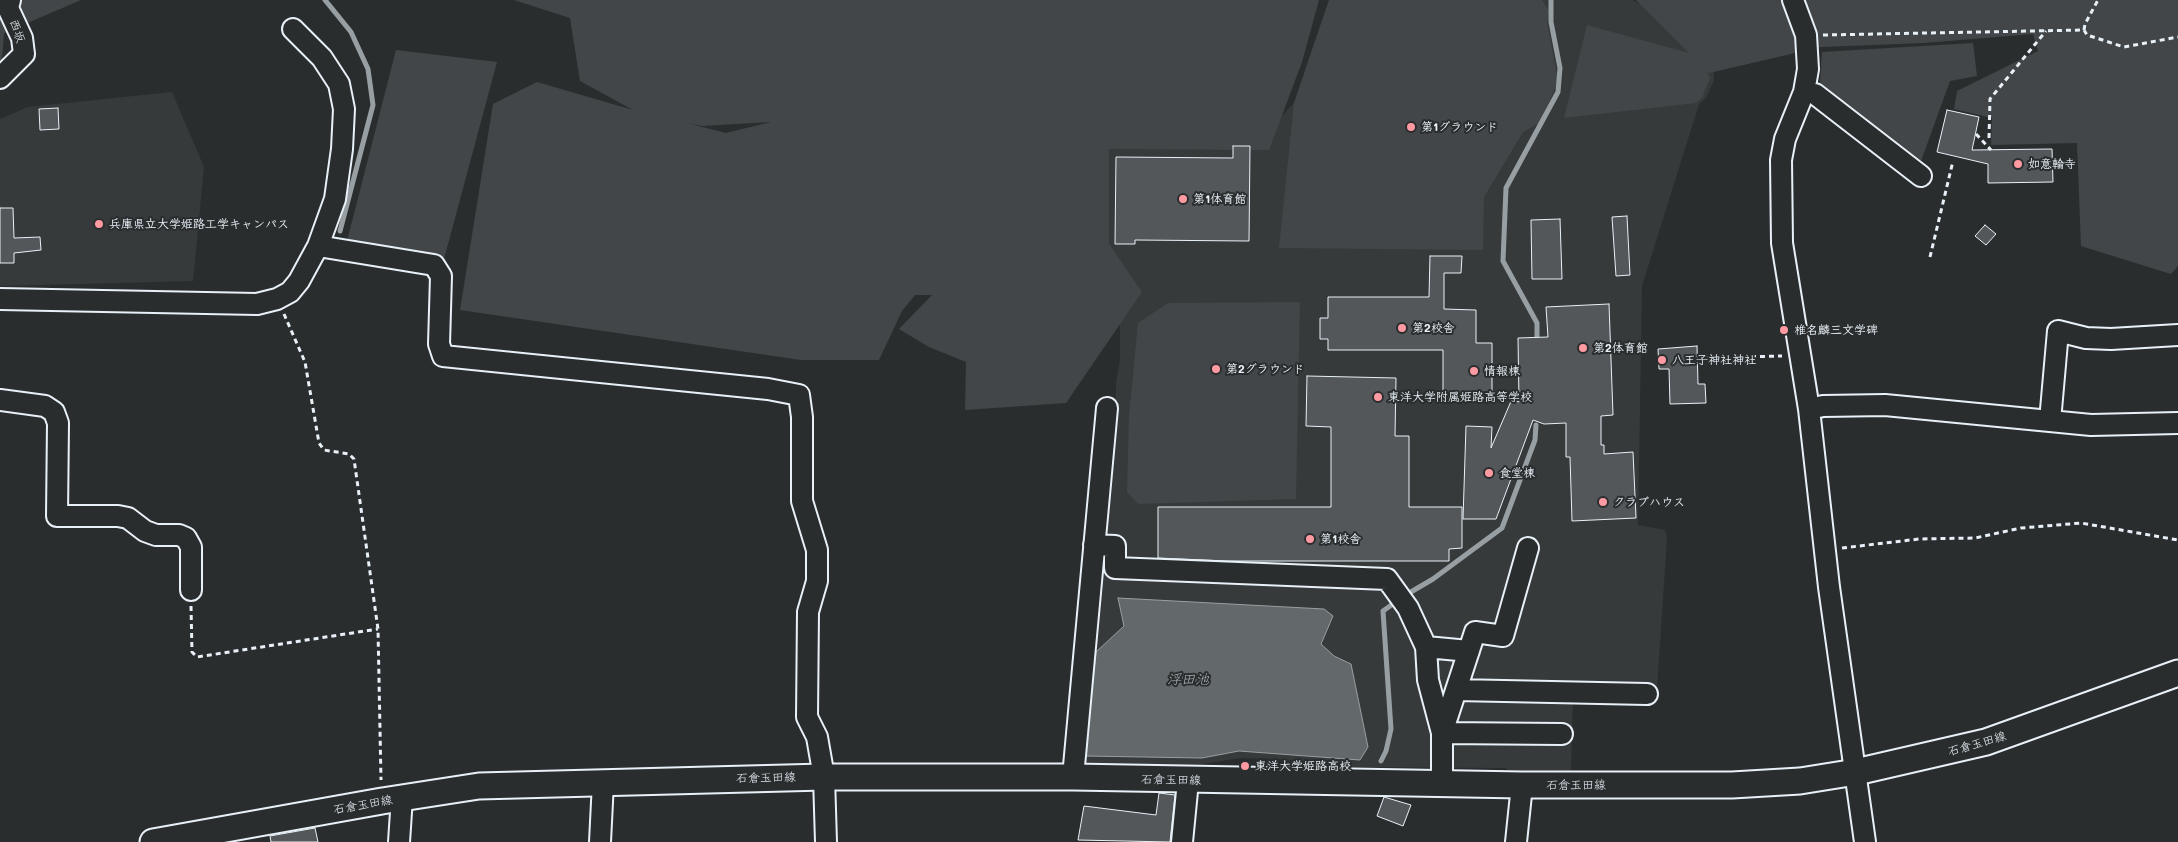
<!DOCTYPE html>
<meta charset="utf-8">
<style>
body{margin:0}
canvas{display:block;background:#2a2d2e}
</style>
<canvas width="2178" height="842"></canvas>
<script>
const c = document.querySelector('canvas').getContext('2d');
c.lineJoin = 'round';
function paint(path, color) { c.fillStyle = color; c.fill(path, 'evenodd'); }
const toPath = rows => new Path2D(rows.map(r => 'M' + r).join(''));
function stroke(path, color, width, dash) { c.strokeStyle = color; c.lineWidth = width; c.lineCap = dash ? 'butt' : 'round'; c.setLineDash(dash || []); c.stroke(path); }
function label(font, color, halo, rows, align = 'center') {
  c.font = font + ' Mali,"Klee One",sans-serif'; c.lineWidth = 4; c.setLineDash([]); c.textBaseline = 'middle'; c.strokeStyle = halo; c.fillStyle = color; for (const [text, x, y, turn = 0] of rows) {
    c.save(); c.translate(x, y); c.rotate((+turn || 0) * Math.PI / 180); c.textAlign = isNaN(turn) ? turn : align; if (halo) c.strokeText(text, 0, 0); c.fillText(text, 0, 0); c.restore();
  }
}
const built = toPath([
 [1329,0,1632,0,1688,24,1714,74,1714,80,1706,98,1699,104,1642,286,1638,525,1665,530,1667,539,1656,703,1573,693,1571,775,1512,774,1506,768,1345,767,1281,759,1240,758,1190,766,1085,764,1082,761,1100,598,1109,457,1116,411,1116,383,1120,360,1120,283,1105,250,1109,148,1264,135,1294,103],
 [172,92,204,167,193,281,0,286,0,119,28,107]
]);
const green = toPath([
 [0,0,81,0,4,33,0,86],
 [514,0,1319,0,1302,62,1269,150,1109,149,1109,244,1142,292,1066,403,965,410,966,362,929,347,899,329,932,295,915,295,902,311,879,360,801,360,460,310,493,104,537,82,633,110,580,81,570,18],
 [771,122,726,133,687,123,702,126],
 [1329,0,1542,0,1549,11,1547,22,1558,81,1541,122,1523,132,1484,197,1483,250,1279,248,1294,103],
 [1636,0,2178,0,2178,266,2171,274,2081,246,2077,143,1991,145,1992,118,1954,109,1957,91,2038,51,2033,34,1924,43,1821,47,1709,73,1707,71,1710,78,1702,98,1696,103,1564,118,1587,25,1689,53],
 [1973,43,1977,76,1950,81,1921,161,1820,83,1822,52],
 [396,50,497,62,444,259,347,241],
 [1300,302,1296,499,1138,504,1127,492,1129,416,1138,323,1168,303]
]);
const water = toPath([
 [1118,598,1324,609,1333,616,1321,644,1334,656,1351,664,1368,747,1360,760,1239,751,1202,758,1085,756,1096,652,1124,626,1118,598]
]);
const stream = toPath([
 [325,0,351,32,368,69,373,105,340,231],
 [1537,344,1537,323,1503,261,1506,188,1558,92,1560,68,1551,22,1551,0],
 [1404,596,1433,579,1502,528,1535,440,1536,425],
 [1381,761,1386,751,1391,729,1383,611,1397,601]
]);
const building = toPath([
 [58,108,59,129,40,130,39,109,58,108],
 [1947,110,1979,117,1972,150,2052,149,2053,182,1988,183,1988,164,1937,152,1947,110],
 [1233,146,1250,146,1249,241,1135,240,1135,244,1115,244,1116,157,1233,158,1233,146],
 [0,208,13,208,14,238,40,237,41,250,14,253,14,263,0,263,0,208],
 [1627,216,1630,275,1616,276,1612,217,1627,216],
 [1560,219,1562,279,1532,279,1531,220,1560,219],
 [1985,225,1996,234,1986,245,1975,236,1985,225],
 [1430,256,1462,256,1461,273,1444,273,1444,309,1476,310,1476,343,1492,343,1492,399,1443,399,1443,350,1328,350,1328,339,1320,339,1320,318,1328,318,1328,297,1429,297,1430,256],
 [1609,304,1613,415,1601,416,1601,445,1604,445,1604,454,1633,452,1636,518,1572,521,1570,457,1566,457,1566,423,1544,424,1533,420,1496,519,1463,519,1466,426,1492,427,1491,448,1512,399,1519,402,1518,338,1548,337,1546,307,1609,304],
 [1697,346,1698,384,1705,384,1706,403,1670,404,1669,369,1659,369,1658,349,1697,346],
 [1307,376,1396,378,1395,436,1409,436,1409,507,1462,507,1462,548,1449,549,1449,561,1227,561,1158,558,1158,507,1331,507,1331,427,1306,426,1307,376],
 [1159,793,1175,795,1170,842,1078,840,1084,806,1156,815,1159,793],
 [1384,797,1411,805,1403,826,1377,816,1384,797],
 [315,828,318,842,271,842,270,836,315,828]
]);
const path = toPath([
 [2084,30,2087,35,2124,47,2178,37],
 [2084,30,2085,24,2098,0],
 [1823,35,2084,30],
 [1976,134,1991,150],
 [1989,138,1990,99,2046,31],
 [1930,257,1953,161],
 [284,314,305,362,319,443,324,450,349,454,354,459,378,629,381,780],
 [1697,358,1782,356],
 [1676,359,1678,358],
 [1842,548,1919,539,1975,538,2021,528,2081,523,2178,540],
 [191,606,192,652,197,657,378,629]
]);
const minor = toPath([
 [1793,0,1806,35,1808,69,1804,92,1785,139,1781,160,1782,243,1809,409,1829,587,1865,842],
 [0,78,24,54,22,38,8,8,10,0],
 [1804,92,1815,94,1921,176],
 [318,246,434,265,441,276,439,344,443,356,768,389,799,395,802,417,802,501,817,550,817,581,808,612,807,717,817,737,824,777,826,842],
 [0,299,257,304,277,299,290,292,299,281,318,246,335,199,342,149,344,109,339,84,322,58,293,29],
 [0,400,45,406,54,412,58,423,57,516,118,516,128,518,145,531,156,535,179,535,186,538,191,547,191,590],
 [1809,409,1823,406,1885,405,2091,425,2178,423],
 [2050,421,2058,331,2086,338,2111,339,2178,335],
 [1094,545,1115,546,1115,568,1387,579,1408,608,1426,647,1428,680,1442,733,1442,784],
 [1528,548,1503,636,1475,632,1442,733,1562,734],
 [1426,647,1469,651],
 [1456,690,1647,694],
 [1073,777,1107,408],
 [399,842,402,797],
 [600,842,603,782],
 [1182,842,1188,781],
 [1516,842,1522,785]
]);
const major = toPath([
 [153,842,382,801,479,786,824,777,1073,777,1522,785,1732,785,1800,781,1856,772,1986,742,2178,673]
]);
const markers = [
 [1411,127,5,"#ff9aa2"],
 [2018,164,5,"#ff9aa2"],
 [1183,199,5,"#ff9aa2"],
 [99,224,5,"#ff9aa2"],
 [1402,328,5,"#ff9aa2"],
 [1784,330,5,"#ff9aa2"],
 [1583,348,5,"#ff9aa2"],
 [1662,360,5,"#ff9aa2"],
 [1216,369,5,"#ff9aa2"],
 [1474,371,5,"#ff9aa2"],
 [1378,397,5,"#ff9aa2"],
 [1489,473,5,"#ff9aa2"],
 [1603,502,5,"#ff9aa2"],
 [1310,539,5,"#ff9aa2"],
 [1245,766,5,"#ff9aa2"]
];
const streetNames = [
 ["西坂",17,31,70],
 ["石倉玉田線",1977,744,-16],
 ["石倉玉田線",766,778,-1],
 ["石倉玉田線",1171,780,1],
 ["石倉玉田線",1576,785],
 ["石倉玉田線",363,805,-10]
];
const poiNames = [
 ["第1グラウンド",1421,127],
 ["如意輪寺",2028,164],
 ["第1体育館",1193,199],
 ["兵庫県立大学姫路工学キャンパス",109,224],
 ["第2校舎",1412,328],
 ["椎名麟三文学碑",1794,330],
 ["第2体育館",1593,348],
 ["八王子神社神社",1672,360],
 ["第2グラウンド",1226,369],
 ["情報棟",1484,371],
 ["東洋大学附属姫路高等学校",1388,397],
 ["食堂棟",1499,473],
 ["クラブハウス",1613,502],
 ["第1校舎",1320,539],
 ["東洋大学姫路高校",1255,766]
];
const waterNames = [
 ["浮田池",1188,680]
];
paint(built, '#363a3b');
paint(green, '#424648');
paint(water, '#63686b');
stroke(water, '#989fa3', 1);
stroke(stream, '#989fa3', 5);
paint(building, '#535759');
stroke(building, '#e8f1f8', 1);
stroke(minor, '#e8f1f8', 24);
stroke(major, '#e8f1f8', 29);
stroke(path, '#e8f1f8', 3, [5, 4]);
stroke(minor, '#2a2d2e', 20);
stroke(major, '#2a2d2e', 25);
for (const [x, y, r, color] of markers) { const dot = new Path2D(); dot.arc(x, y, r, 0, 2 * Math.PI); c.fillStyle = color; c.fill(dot); stroke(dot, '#2a2d2e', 2); }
label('12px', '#e8f1f8', '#2a2d2e', streetNames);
label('bold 12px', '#e8f1f8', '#2a2d2e', poiNames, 'left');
label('italic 14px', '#acb3b9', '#2a2d2e', waterNames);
</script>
